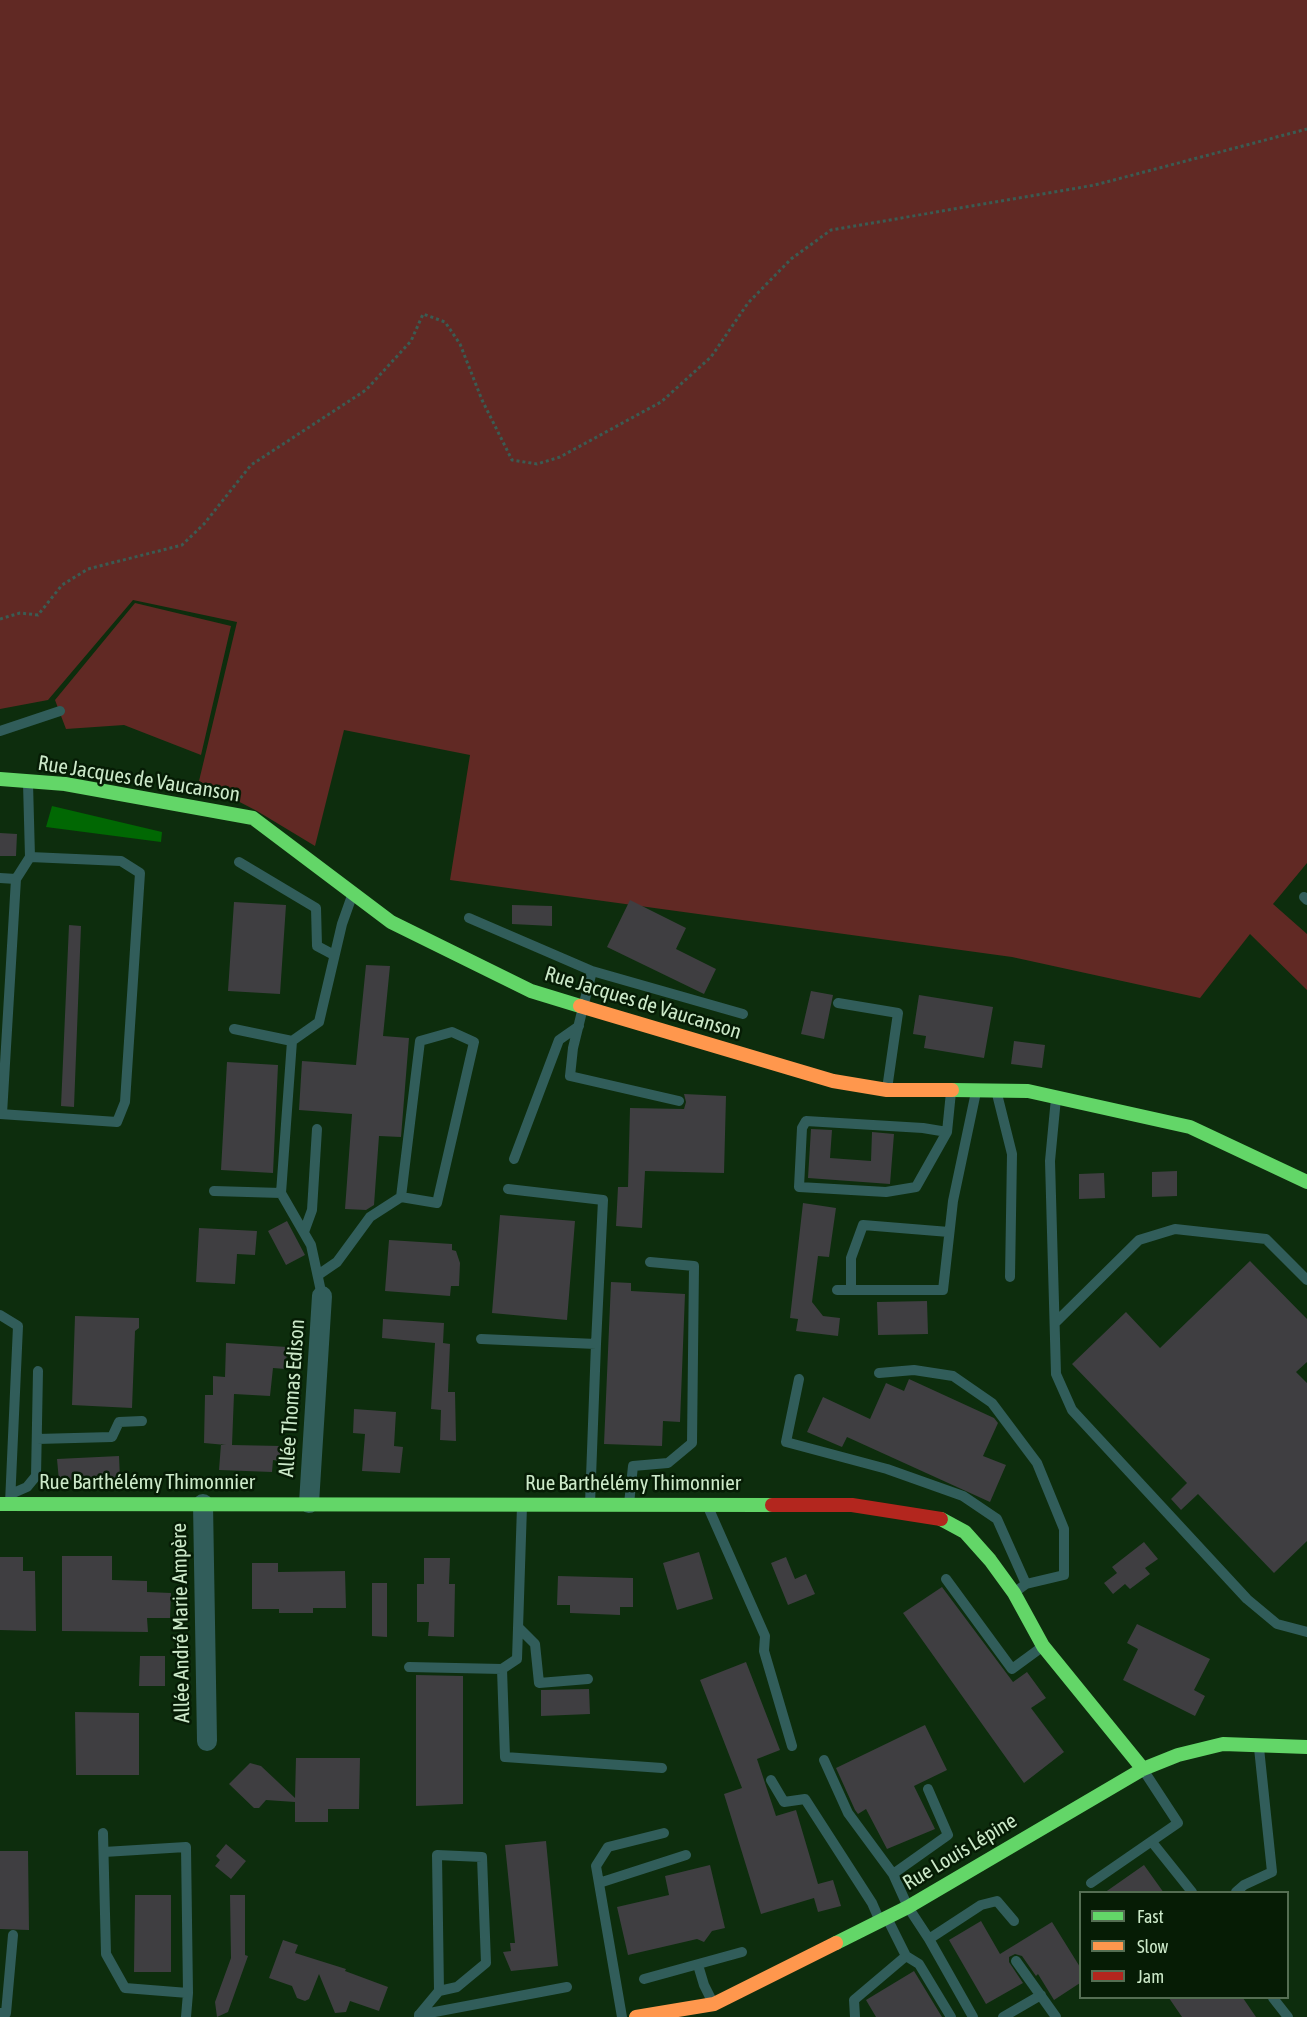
<!DOCTYPE html>
<meta charset="utf-8">
<style>
body{margin:0}
#map{position:relative;width:1307px;height:2017px;overflow:hidden;background:#0d2d0d;font-family:"Asap Condensed",sans-serif}
canvas{display:block}
.legend{position:absolute;left:1079px;top:1891px;width:210px;height:108px;box-sizing:border-box;background:#061c05;border:2px solid #556e53;margin:0;padding:8px 10px;list-style:none;font-size:18px;color:#cce9c9}
.legend li{display:flex;align-items:center;gap:12px;height:30px}
.legend b{width:30px;border:2px solid #556e53}
</style>
<div id="map">
<canvas width="1307" height="2017"></canvas>
<ul class="legend">
<li><b style="height:8px;background:#63d668"></b>Fast</li>
<li><b style="height:8px;background:#ff974d"></b>Slow</li>
<li><b style="height:8px;background:#b3261e"></b>Jam</li>
</ul>
</div>
<script>
const c = document.querySelector('canvas').getContext('2d');
c.lineJoin = 'round';
function paint(path, color) { c.fillStyle = color; c.fill(path, 'evenodd'); }
const toPath = rows => new Path2D(rows.map(r => 'M' + r).join(''));
function stroke(path, color, width, dash) { c.strokeStyle = color; c.lineWidth = width; c.lineCap = dash ? 'butt' : 'round'; c.setLineDash(dash || []); c.stroke(path); }
function label(font, color, halo, rows, align = 'center') {
  c.font = font + ' "Asap Condensed",sans-serif'; c.lineWidth = 5; c.setLineDash([]); c.textBaseline = 'middle'; c.strokeStyle = halo; c.fillStyle = color; for (const [text, x, y, turn = 0] of rows) {
    c.save(); c.translate(x, y); c.rotate((+turn || 0) * Math.PI / 180); c.textAlign = isNaN(turn) ? turn : align; if (halo) c.strokeText(text, 0, 0); c.fillText(text, 0, 0); c.restore();
  }
}
const green = toPath([
 [0,0,1307,0,1307,863,1273,904,1307,934,1307,990,1250,934,1200,998,1012,957,450,880,470,755,344,730,315,846,257,811,199,781,237,622,133,600,48,700,0,709],
 [135,603,231,626,201,755,124,725,66,729,55,700]
]);
const water = toPath([
 [52,806,162,832,161,842,46,827]
]);
const building = toPath([
 [0,833,17,834,16,856,0,856],
 [630,900,686,928,676,949,716,969,704,994,607,947],
 [234,902,286,905,280,994,228,991],
 [512,905,552,906,552,926,512,924],
 [69,925,81,926,74,1107,61,1106],
 [366,965,390,966,383,1036,409,1038,401,1137,379,1136,374,1205,366,1210,345,1209,352,1114,299,1110,302,1061,356,1065],
 [811,991,833,995,824,1039,801,1034],
 [919,995,993,1007,984,1058,924,1048,926,1036,913,1034],
 [1014,1041,1045,1045,1042,1068,1011,1064],
 [227,1062,278,1065,273,1173,221,1170],
 [684,1094,726,1096,724,1173,645,1171,642,1228,616,1226,618,1187,628,1187,630,1108,684,1109,686,1102],
 [811,1129,832,1130,830,1158,871,1161,872,1132,894,1134,890,1184,808,1178],
 [1177,1171,1177,1196,1152,1197,1152,1172],
 [1104,1173,1105,1198,1079,1199,1079,1174],
 [803,1203,836,1208,829,1257,818,1256,812,1302,823,1316,840,1318,838,1336,796,1331,798,1319,790,1318],
 [500,1215,575,1221,567,1320,492,1313],
 [287,1221,305,1255,286,1265,268,1231],
 [199,1228,257,1231,255,1255,237,1254,235,1284,196,1282],
 [389,1240,452,1244,452,1250,456,1251,460,1263,459,1286,451,1286,450,1296,385,1291],
 [1250,1261,1307,1319,1307,1362,1296,1372,1307,1383,1307,1541,1274,1573,1198,1494,1181,1510,1171,1499,1187,1483,1072,1364,1126,1312,1160,1348],
 [611,1282,631,1283,631,1291,685,1294,680,1422,663,1421,662,1446,604,1444],
 [927,1301,928,1334,878,1335,877,1302],
 [75,1316,139,1318,139,1328,135,1331,132,1408,72,1405],
 [383,1319,444,1323,443,1343,450,1344,448,1392,455,1392,456,1441,440,1440,441,1410,431,1409,435,1343,382,1338],
 [226,1343,287,1347,286,1369,273,1368,270,1396,234,1394,232,1445,281,1446,280,1461,273,1460,272,1472,219,1470,221,1444,226,1445,204,1443,205,1395,213,1395,213,1376,225,1377],
 [909,1379,994,1418,998,1423,983,1456,1006,1465,990,1502,847,1437,842,1447,807,1432,823,1397,870,1419,886,1383,904,1391],
 [354,1409,396,1412,394,1446,403,1447,400,1473,362,1471,365,1434,353,1433],
 [119,1456,120,1479,59,1481,57,1459],
 [1144,1542,1158,1559,1145,1568,1150,1574,1130,1589,1125,1584,1113,1594,1104,1583,1117,1573,1112,1567],
 [699,1552,713,1599,677,1610,663,1563],
 [62,1556,112,1556,112,1580,147,1581,147,1592,171,1593,170,1618,147,1618,148,1632,62,1631],
 [0,1557,23,1557,23,1571,35,1571,36,1631,0,1630],
 [786,1557,795,1579,806,1574,815,1594,788,1605,771,1563],
 [424,1558,450,1558,449,1584,455,1584,454,1637,428,1636,429,1622,417,1622,417,1584,424,1584],
 [252,1563,278,1563,278,1572,345,1571,346,1608,313,1608,313,1613,279,1613,279,1609,252,1609],
 [558,1576,633,1578,633,1607,620,1607,620,1615,570,1613,570,1605,557,1605],
 [372,1583,387,1583,387,1637,372,1636],
 [942,1587,1013,1682,1027,1672,1046,1698,1031,1708,1064,1752,1024,1783,903,1613],
 [1137,1624,1210,1659,1194,1690,1205,1696,1195,1716,1123,1680,1138,1649,1127,1643],
 [140,1656,165,1656,165,1686,139,1686],
 [746,1662,780,1750,757,1759,776,1816,796,1810,818,1884,833,1880,841,1906,818,1912,814,1898,761,1914,724,1794,742,1788,700,1680],
 [416,1675,463,1676,463,1804,416,1806],
 [589,1689,590,1714,541,1716,541,1690],
 [75,1712,139,1713,139,1775,76,1775],
 [925,1725,947,1770,914,1786,935,1829,887,1849,866,1809,858,1814,855,1810,836,1768],
 [296,1758,360,1758,359,1809,328,1809,328,1822,295,1822,295,1802,266,1800,259,1808,254,1808,229,1784,250,1763,261,1766,295,1798],
 [546,1841,558,1966,511,1971,503,1952,511,1951,510,1943,515,1943,505,1845],
 [226,1844,246,1861,231,1879,215,1866,220,1860,216,1856],
 [0,1851,28,1851,29,1930,0,1929],
 [710,1865,725,1928,712,1931,704,1942,697,1939,628,1955,617,1907,669,1895,665,1876],
 [1144,1865,1164,1893,1104,1893],
 [135,1895,171,1895,171,1972,134,1972],
 [230,1895,245,1895,245,1955,248,1956,228,2012,217,2017,215,2002,231,1958],
 [981,1921,1000,1954,1052,1922,1080,1967,1080,1983,1054,2000,1038,1974,1036,1976,1022,1956,1015,1954,1009,1957,1009,1962,1023,1983,986,2004,949,1940],
 [283,1940,298,1945,295,1953,346,1969,345,1971,388,1987,379,2011,350,2001,346,2012,335,2013,319,1974,309,1999,305,2001,297,1998,292,1986,269,1978],
 [914,1971,942,2017,876,2017,866,2000],
 [1169,1998,1243,1998,1256,2017,1182,2017]
]);
const path = toPath([
 [0,619,20,613,38,615,62,585,88,569,182,545,204,524,251,465,366,390,411,341,423,314,445,322,460,344,482,400,512,460,537,464,560,457,661,402,711,357,748,303,791,259,831,230,1095,185,1307,129]
]);
const lane = toPath([
 [0,731,60,711],
 [239,862,316,908,317,946,334,955],
 [0,878,16,879,30,857,28,783],
 [1304,897,1307,900],
 [469,918,592,971,743,1014],
 [592,971,573,1048,570,1076,679,1101],
 [838,1003,898,1013,887,1089],
 [234,1029,292,1041],
 [997,1094,1012,1154,1010,1277],
 [1056,1098,1050,1161,1056,1374,1072,1410,1247,1599,1277,1624,1307,1632],
 [0,1114,117,1122,125,1102,140,873,121,861,30,857],
 [2,1114,16,879],
 [947,1132,916,1187,886,1192,799,1187,802,1128,806,1121,923,1128,947,1132,951,1092],
 [514,1159,559,1040,579,1026],
 [508,1189,603,1200,596,1344],
 [214,1191,281,1193],
 [304,1232,312,1210,317,1129],
 [318,1275,337,1262,370,1217,401,1197,420,1041,452,1032,474,1042,437,1203,401,1197],
 [837,1290,943,1290,953,1201,976,1092],
 [851,1290,851,1258,863,1225,949,1232],
 [322,1296,311,1245,281,1193,292,1041,319,1022,342,924,353,893],
 [0,1315,18,1326,10,1503],
 [1056,1322,1139,1240,1175,1229,1266,1239,1307,1280],
 [481,1339,596,1344,590,1504],
 [879,1373,914,1370,953,1376,992,1403,1037,1463,1064,1529,1064,1575,1026,1584],
 [799,1379,786,1442,887,1469,963,1496,997,1519,1026,1584,1015,1592],
 [37,1439,112,1437,119,1422,142,1421],
 [11,1494,27,1487,36,1476,38,1371],
 [629,1504,633,1466,668,1463,692,1443,694,1266,650,1262],
 [708,1507,765,1636,764,1651,792,1746],
 [946,1579,1012,1669,1042,1647],
 [518,1627,535,1644,539,1683,588,1679],
 [409,1667,502,1669,505,1757,662,1768],
 [502,1669,517,1659,522,1506],
 [824,1760,848,1813,893,1874],
 [771,1780,784,1802,805,1799,872,1903,879,1919],
 [928,1789,948,1835,893,1874,908,1907,929,1939,981,1905,997,1901,1014,1921],
 [103,1833,106,1954,125,1988,188,1993,186,2017],
 [1152,1842,1192,1892],
 [104,1852,186,1847,188,1993],
 [599,1883,686,1855],
 [1091,1883,1178,1823,1144,1771],
 [1236,1892,1244,1885,1272,1872,1259,1748],
 [887,1918,906,1956,919,1964,951,2017],
 [929,1939,973,2017],
 [1016,1961,1056,2017],
 [698,1965,704,1985,713,2003],
 [644,1979,742,1952],
 [1273,1998,1288,2017],
 [0,2013,6,2013,13,1935],
 [419,2015,439,1991,437,1855,482,1857,486,1963,457,1987,439,1991],
 [419,2017,419,2015,567,1987],
 [622,2017,596,1866,608,1847,664,1833],
 [855,2017,854,2000,906,1956],
 [1003,2017,1041,1995]
]);
const street = toPath([
 [309,1503,322,1296],
 [203,1504,207,1741]
]);
const fast = toPath([
 [0,779,65,784,253,818,391,922,531,991,580,1006],
 [952,1090,1028,1091,1190,1127,1307,1182],
 [0,1504,772,1505],
 [941,1519,965,1532,990,1560,1014,1593,1043,1646,1143,1769],
 [836,1943,908,1907,1143,1769,1178,1755,1223,1744,1307,1747]
]);
const slow = toPath([
 [580,1006,833,1081,887,1090,952,1090],
 [636,2017,714,2004,836,1943]
]);
const jam = toPath([
 [772,1505,852,1505,941,1519]
]);
const streetNames = [
 ["Rue Jacques de Vaucanson",139,779,9],
 ["Rue Jacques de Vaucanson",643,1003,17],
 ["Allée Thomas Edison",292,1398,-86],
 ["Rue Barthélémy Thimonnier",147,1482],
 ["Rue Barthélémy Thimonnier",633,1483],
 ["Allée André Marie Ampère",181,1623,-91],
 ["Rue Louis Lépine",960,1852,-31]
];
paint(green, '#612924');
paint(water, '#016803');
paint(building, '#3f3e41');
stroke(path, '#3a5c53', 3, [3, 3]);
stroke(lane, '#315d5a', 10);
stroke(street, '#315d5a', 20);
stroke(fast, '#63d668', 14);
stroke(slow, '#ff974d', 14);
stroke(jam, '#b3261e', 14);
label('21px', '#cce9c9', '#061c05', streetNames);
</script>
